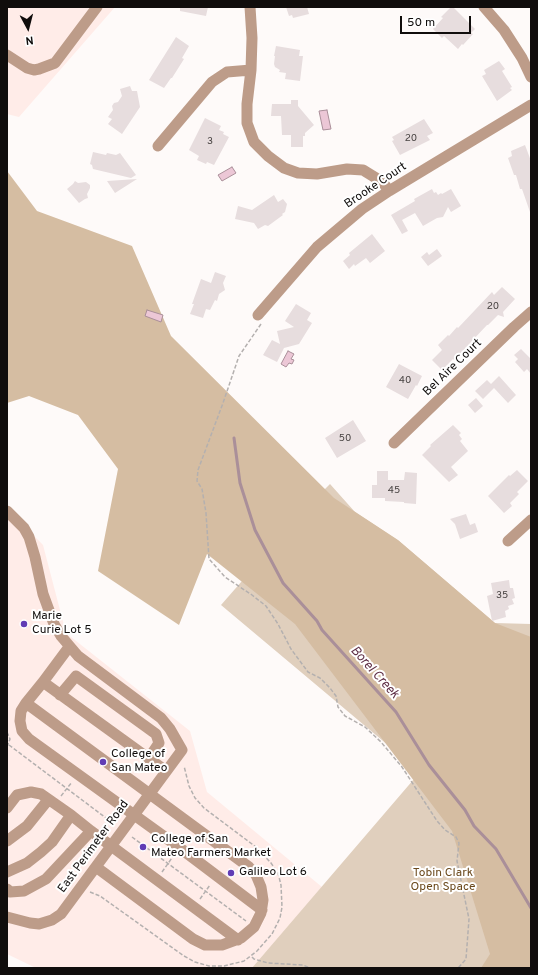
<!DOCTYPE html>
<style>
body{margin:0}
#map{position:relative;width:538px;height:975px;overflow:hidden;background:#fefaf9;font-family:Overpass,sans-serif}
canvas{display:block}
.frame{position:absolute;inset:0;border:8px solid #100d0c;pointer-events:none}
.north{position:absolute;left:8px;top:8px;width:40px;height:40px;-webkit-text-stroke:3px #fff;paint-order:stroke;rotate:173deg;font-size:11px;font-weight:700;line-height:16px;text-align:center;color:#100d0c}
.north::after{content:'';display:block;margin:auto;width:14px;height:18px;background:#100d0c;clip-path:polygon(50% 0,100% 100%,50% 72%,0 100%)}
.scale{position:absolute;left:400px;top:16px;width:71px;height:18px;box-sizing:border-box;border:2px solid #100d0c;border-top:0;padding-left:5px;font-size:12px;line-height:14px;white-space:nowrap;color:#100d0c;-webkit-text-stroke:3px #fff;paint-order:stroke}
</style>
<div id="map">
<canvas width="538" height="975"></canvas>
<div class="frame"></div>
<div class="north">N</div>
<div class="scale">50 m</div>
</div>
<script>
const c = document.querySelector('canvas').getContext('2d');
c.lineJoin = 'round';
function paint(path, color) { c.fillStyle = color; c.fill(path, 'evenodd'); }
const toPath = rows => new Path2D(rows.map(r => 'M' + r).join(''));
function stroke(path, color, width, dash) { c.strokeStyle = color; c.lineWidth = width; c.lineCap = dash ? 'butt' : 'round'; c.setLineDash(dash || []); c.stroke(path); }
function label(font, color, halo, rows, align = 'center') {
  c.font = font + ' Overpass,sans-serif'; c.lineWidth = 4; c.setLineDash([]); c.textBaseline = 'middle'; c.strokeStyle = halo; c.fillStyle = color; for (const [text, x, y, turn = 0] of rows) {
    c.save(); c.translate(x, y); c.rotate((+turn || 0) * Math.PI / 180); c.textAlign = isNaN(turn) ? turn : align; if (halo) c.strokeText(text, 0, 0); c.fillText(text, 0, 0); c.restore();
  }
}
const built = toPath([
 [7,7,115,7,19,117,7,114],
 [7,508,43,545,66,633,190,731,207,792,322,887,254,968,36,968,7,954]
]);
const green = toPath([
 [330,484,355,512,399,541,495,623,531,624,531,968,252,968,420,772,221,605,305,509]
]);
const forest = toPath([
 [7,171,37,211,132,246,171,336,334,498,398,540,495,623,531,637,531,968,481,968,490,954,452,831,295,624,207,554,179,625,98,571,118,469,78,415,29,396,7,403]
]);
const water = toPath([
 [327,110,331,129,323,130,319,111,327,110],
 [232,167,236,173,222,181,218,175,232,167],
 [147,310,163,315,161,322,145,316,147,310],
 [288,351,294,354,291,359,294,360,292,364,289,363,286,367,281,364,288,351]
]);
const stream = toPath([
 [234,438,240,483,255,530,283,583,317,621,322,630,396,712,429,765,465,810,474,826,496,849,531,908]
]);
const building = toPath([
 [180,7,208,7,206,16,180,11],
 [286,7,307,7,309,14,293,18,292,15,289,16],
 [451,7,453,7,475,29,471,33,473,34,463,45,462,44,458,49,444,36,442,38,433,29,443,18,441,17],
 [176,37,189,46,182,58,184,59,172,78,171,78,164,88,149,80],
 [276,46,300,50,299,56,303,56,300,81,285,79,286,73,279,72,280,70,275,67,274,64,275,56,274,56],
 [499,61,505,69,502,71,512,87,510,88,512,90,497,101,482,76,486,74,484,70],
 [130,86,132,91,137,91,140,107,122,134,108,124,112,119,108,117,113,110,112,106,114,103,118,102,122,96,120,89],
 [291,100,298,100,298,106,314,125,305,133,305,136,303,136,303,147,291,147,291,135,282,135,281,116,271,116,272,104,291,104],
 [205,118,221,126,219,130,224,132,223,134,229,137,214,165,207,162,206,164,197,160,199,156,189,150],
 [424,119,433,133,427,136,430,140,400,155,392,141,394,140,392,137],
 [525,145,531,161,531,212,530,212,522,189,520,189,516,175,514,175,508,158,512,156,511,151],
 [93,152,106,155,107,153,116,155,120,153,136,175,131,178,93,169,92,165,90,164],
 [137,179,115,193,107,181],
 [75,181,78,183,86,182,90,185,90,188,87,194,88,198,85,199,79,203,67,189,73,184],
 [432,189,434,193,436,192,438,195,441,193,442,194,451,189,461,206,451,212,448,207,443,217,437,218,423,226,415,213,402,220,408,231,402,234,391,215,415,201,414,199],
 [274,195,278,202,283,199,287,204,285,212,282,214,283,215,268,226,265,225,258,229,254,223,235,219,238,206,252,210],
 [372,234,385,251,370,263,366,258,355,266,354,264,349,269,343,261,350,255,349,253],
 [437,249,442,256,428,266,421,257,427,252,429,255],
 [215,272,226,276,223,283,225,290,219,294,217,301,215,300,210,310,206,309,203,318,190,314,194,304,192,304,201,279,211,283],
 [502,287,515,299,503,312,504,317,498,315,488,325,487,325,454,360,453,359,442,370,432,360,442,350,438,345,448,335,449,336,457,327,458,328,492,292,494,295],
 [296,304,311,313,307,320,312,323,299,344,284,348,277,362,263,355,272,340,280,344,277,331,294,327,285,321],
 [521,349,531,359,531,374,527,369,524,372,515,362,518,359,514,355],
 [399,364,422,376,417,386,416,385,408,399,386,387],
 [499,376,516,395,508,403,494,388,483,399,475,391,487,380,491,384],
 [476,398,483,406,475,413,468,405],
 [353,420,366,441,337,458,325,438],
 [453,425,461,433,459,435,462,439,460,441,468,451,451,467,458,475,449,482,422,455,431,446,430,445],
 [517,470,528,481,517,492,519,494,510,503,512,506,504,513,488,496,509,475,510,476],
 [377,471,388,471,388,480,404,480,405,472,417,473,416,504,404,503,404,502,385,501,385,498,372,498,372,485,377,485],
 [466,514,470,525,475,523,478,532,460,539,455,524,450,519],
 [509,580,510,588,513,588,515,598,512,599,514,604,508,606,509,609,505,611,506,617,492,621,487,596,493,594,491,583]
]);
const path = toPath([
 [261,324,239,356,223,403,198,470,197,481,202,489,206,513,209,559,225,577,252,595,266,606,278,624,291,649,308,672,320,678,330,688,336,696,338,707,345,716,365,727,381,742,402,767,437,821,445,830,456,837,459,843,457,861,469,919,466,959,458,968],
 [7,732,10,739,7,747],
 [9,745,114,824],
 [61,796,72,782],
 [132,837,246,921],
 [162,872,174,855],
 [90,892,100,896,184,956,195,962,209,966,224,966,244,961,257,951,272,934,280,918,282,907,281,885,278,873,271,863,256,847,204,808,195,798,189,786,184,766],
 [200,899,210,885],
 [252,957,254,959,268,963,303,965,310,968]
]);
const minor = toPath([
 [250,7,252,38,251,70,247,104,247,123,254,142,268,156,284,168,298,173,317,174,347,169,363,170,376,178,384,184,389,191],
 [484,7,504,30,522,58,531,77],
 [7,55,27,68,34,70,39,69,55,63,97,7],
 [158,146,212,82,227,72,251,70],
 [258,315,317,247,362,209,389,191,531,105],
 [394,443,514,327,531,312],
 [7,511,24,528,29,537,35,557,43,594,54,624,61,636,78,656,161,718,170,729,182,750,61,914,52,920,39,924,30,923,7,917],
 [508,541,531,520],
 [69,647,43,682,166,771],
 [43,682,26,703,249,867,256,875,261,887,263,900,261,913,254,927,241,938,222,945,205,945,193,939,96,867],
 [60,695,76,676,156,734,159,743,149,758],
 [26,703,21,711,20,721,22,731,29,739,180,848,262,910],
 [7,808,17,795,31,792,41,794,71,815,91,831,238,940],
 [7,841,27,826,48,800],
 [7,872,27,863,41,852,52,842,71,815],
 [7,889,10,892,24,891,46,879,91,831]
]);
const markers = [
 [24,624,4,"#613cb5"],
 [103,762,4,"#613cb5"],
 [143,847,4,"#613cb5"],
 [231,873,4,"#613cb5"]
];
const numberNames = [
 ["20",411,139],
 ["3",210,142],
 ["20",493,307],
 ["40",405,381],
 ["50",345,439],
 ["45",394,491],
 ["35",502,596]
];
const streetNames = [
 ["Brooke Court",376,186,-34],
 ["Bel Aire Court",453,368,-44],
 ["East Perimeter Road",94,847,-54]
];
const poiNames = [
 ["Marie",32,617],
 ["Curie Lot 5",32,631],
 ["College of",111,755],
 ["San Mateo",111,769],
 ["College of San",151,840],
 ["Mateo Farmers Market",151,854],
 ["Galileo Lot 6",239,873]
];
const parkNames = [
 ["Tobin Clark",443,874],
 ["Open Space",443,888]
];
const waterNames = [
 ["Borel Creek",374,673,48]
];
paint(built, '#ffece8');
paint(green, '#e0cfbd');
paint(forest, '#d5bda2');
paint(water, '#ecc7d6');
stroke(water, '#aa8f99', 1);
stroke(stream, '#aa8f99', 3);
paint(building, '#e7ddde');
stroke(path, '#b4b0af', 1.5, [4, 2]);
stroke(minor, '#bd9c89', 11);
for (const [x, y, r, color] of markers) { const dot = new Path2D(); dot.arc(x, y, r, 0, 2 * Math.PI); c.fillStyle = color; c.fill(dot); stroke(dot, '#fff', 1.5); }
label('10px', '#464140', null, numberNames);
label('12px', '#100d0c', '#fff', streetNames);
label('12px', '#100d0c', '#fff', poiNames, 'left');
label('12px', '#6b491c', '#fff', parkNames);
label('italic 13px', '#603047', '#fff', waterNames);
</script>
